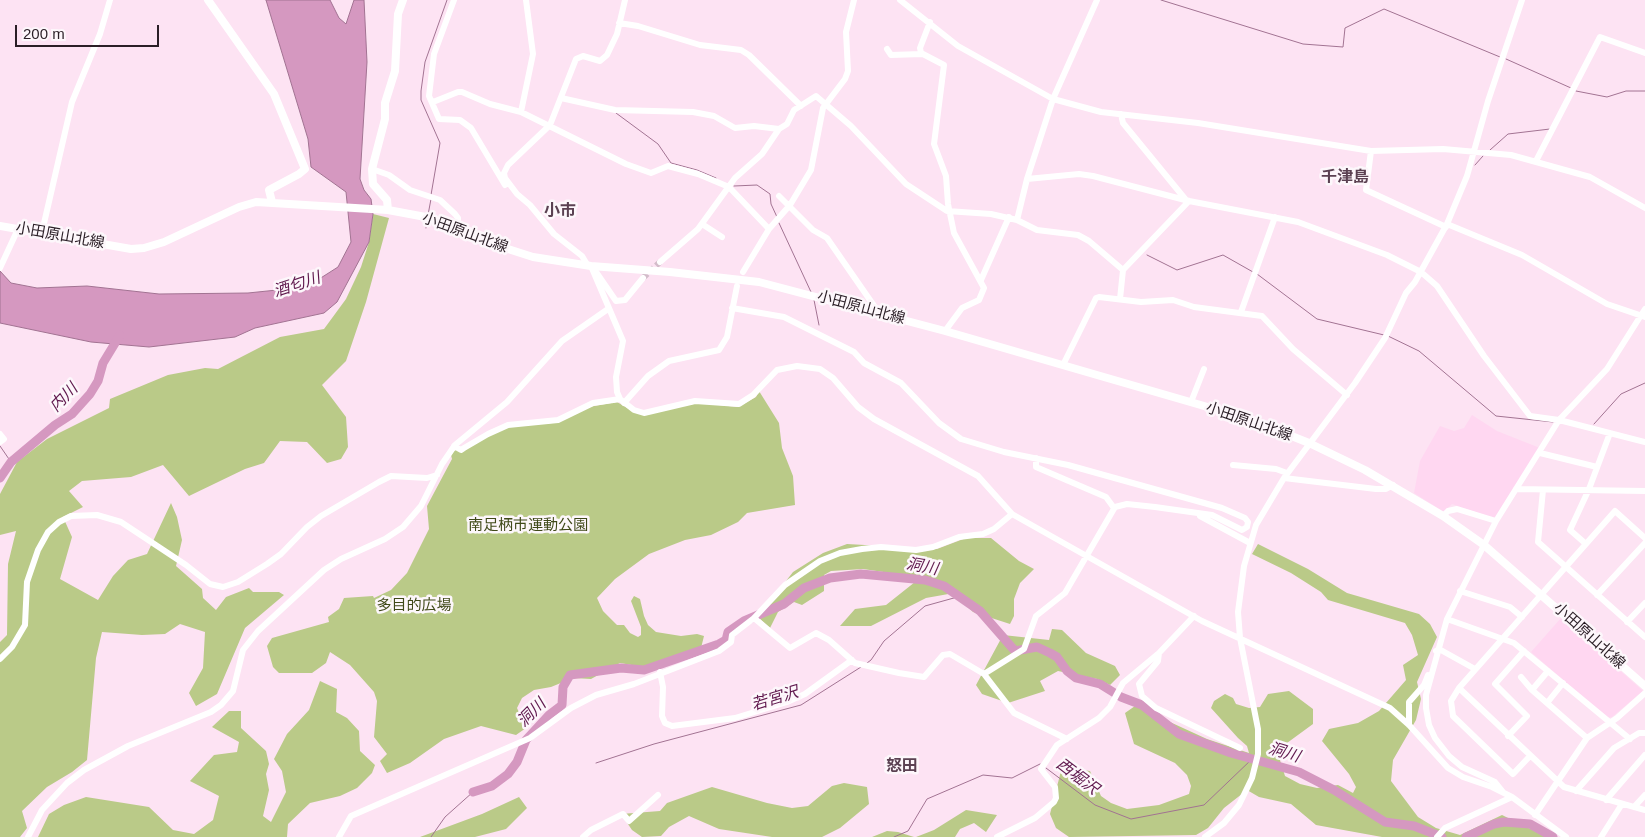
<!DOCTYPE html>
<meta charset="utf-8">
<style>
body{margin:0}
#map{position:relative;width:1645px;height:837px;overflow:hidden;background:#fde3f3;font-family:Arial,sans-serif}
canvas{display:block}
.scale{position:absolute;left:15px;top:25px;width:144px;height:22px;box-sizing:border-box;border:2px solid #2a1e26;border-top:0;padding-left:6px;font-size:15px;line-height:18px;white-space:nowrap;color:#2a1e26;-webkit-text-stroke:4px #fdf7fb;paint-order:stroke}
</style>
<div id="map">
<canvas width="1645" height="837"></canvas>
<div class="scale">200 m</div>
</div>
<script>
const c = document.querySelector('canvas').getContext('2d');
c.lineJoin = 'round';
function paint(path, color) { c.fillStyle = color; c.fill(path, 'evenodd'); }
const toPath = rows => new Path2D(rows.map(r => 'M' + r).join(''));
function stroke(path, color, width, dash) { c.strokeStyle = color; c.lineWidth = width; c.lineCap = dash ? 'butt' : 'round'; c.setLineDash(dash || []); c.stroke(path); }
function label(font, color, halo, rows, align = 'center') {
  c.font = font + ' Arial,"Noto Sans JP",sans-serif'; c.lineWidth = 5; c.setLineDash([]); c.textBaseline = 'middle'; c.strokeStyle = halo; c.fillStyle = color; for (const [text, x, y, turn = 0] of rows) {
    c.save(); c.translate(x, y); c.rotate((+turn || 0) * Math.PI / 180); c.textAlign = isNaN(turn) ? turn : align; if (halo) c.strokeText(text, 0, 0); c.fillText(text, 0, 0); c.restore();
  }
}
const built = toPath([
 [1472,415,1497,431,1540,448,1495,519,1452,504,1444,512,1414,493,1420,461,1440,426,1454,431,1464,428],
 [1561,618,1643,691,1612,717,1607,718,1531,652]
]);
const green = toPath([
 [373,214,389,218,366,302,346,361,322,385,346,417,348,447,341,459,327,463,307,442,280,441,264,463,245,469,189,496,163,465,131,477,82,481,69,491,83,507,63,517,72,537,60,579,98,600,113,576,128,560,147,554,171,503,177,517,182,540,176,566,202,589,203,598,216,610,226,597,249,588,253,592,279,592,284,595,245,628,217,694,196,706,189,693,203,668,205,632,180,624,165,634,142,635,102,632,96,658,87,760,72,772,47,787,22,811,27,828,20,837,0,837,0,642,7,635,8,564,16,531,0,535,0,494,17,462,47,439,109,408,110,399,168,375,205,368,218,369,280,337,324,329,346,299,361,267,369,242],
 [759,391,779,423,782,448,793,476,795,505,747,513,738,522,711,535,685,540,649,554,615,579,597,598,603,611,617,625,624,625,630,633,638,637,641,635,641,627,631,601,634,596,640,599,644,616,648,625,656,632,681,636,697,634,704,636,701,648,643,667,620,663,591,679,573,678,551,687,534,690,522,698,517,708,526,728,516,735,481,726,444,739,410,763,387,773,380,761,387,754,374,737,377,701,374,692,350,665,330,652,326,663,312,673,279,673,273,667,267,646,272,638,329,622,328,617,339,609,344,598,373,596,374,598,391,590,407,573,429,529,427,506,452,459,451,455,454,451,505,427,552,423,588,407,617,402,636,413,700,403,738,407,756,397],
 [966,538,991,538,1019,561,1034,569,1020,583,1014,599,1014,616,1010,624,973,612,954,593,926,598,871,626,840,626,855,609,886,605,915,582,904,575,863,569,831,571,824,575,824,591,802,605,794,602,778,612,770,628,758,617,793,572,823,553,847,544,937,549],
 [1258,544,1308,569,1347,593,1419,614,1430,624,1437,637,1417,682,1421,699,1416,720,1393,760,1391,781,1418,817,1436,828,1460,835,1502,815,1547,837,1382,837,1316,825,1291,804,1259,797,1247,790,1224,808,1208,828,1196,835,1069,837,1056,828,1050,814,1062,767,1090,771,1101,796,1111,803,1127,809,1159,805,1189,794,1191,786,1187,775,1175,763,1134,744,1125,713,1135,706,1207,739,1249,753,1247,746,1238,738,1211,708,1214,701,1225,694,1233,698,1236,704,1249,708,1260,707,1268,694,1289,691,1313,709,1313,724,1287,743,1279,757,1285,776,1300,784,1317,788,1338,785,1353,793,1356,787,1349,774,1322,741,1329,729,1358,723,1379,711,1406,680,1403,665,1418,655,1412,635,1405,623,1328,600,1321,592,1291,573,1252,554],
 [1052,629,1062,630,1086,653,1115,666,1120,675,1110,685,1097,679,1058,671,1040,681,1045,691,1008,703,982,694,976,685,1003,635,1049,640],
 [320,681,337,689,336,712,347,718,359,731,360,751,375,765,372,773,357,788,340,796,310,803,288,824,287,837,38,837,49,814,64,805,86,797,149,807,173,830,194,834,213,820,219,796,190,781,214,755,237,752,239,742,212,727,229,711,241,711,241,728,266,751,269,764,266,774,269,790,263,816,271,822,286,792,282,771,274,759,287,734,309,710],
 [844,783,867,787,869,804,840,828,822,837,772,837,719,829,689,816,669,827,661,836,642,837,632,830,621,814,660,811,667,803,712,787,767,803,792,808,808,806,832,786],
 [519,797,527,808,506,829,475,837,420,837,482,814],
 [966,810,997,815,986,832,974,823,960,829,955,837,916,837,934,830],
 [887,831,898,832,914,837,872,837]
]);
const water = toPath([
 [266,0,330,0,339,18,346,24,354,0,364,0,367,62,360,179,364,190,371,199,373,214,369,242,337,302,324,313,255,328,235,337,149,347,91,342,0,323,0,271,11,283,37,288,87,286,159,294,248,293,277,290,316,281,338,267,351,242,346,192,311,167,308,139,266,0]
]);
const stream = toPath([
 [1161,0,1303,44,1343,47,1345,28,1384,9,1500,57],
 [1506,59,1571,88],
 [1576,91,1607,97,1626,91,1645,91],
 [616,113,658,144,671,163,697,170,716,178],
 [1490,150,1508,134,1550,129],
 [1475,165,1483,156],
 [734,186,757,185,770,194,771,204,777,217],
 [431,195,440,143,421,100,421,91,425,62,447,0],
 [428,215,431,199],
 [779,223,811,292],
 [426,228,427,222],
 [1147,255,1177,270,1223,255,1253,272],
 [1257,274,1317,319,1384,335],
 [814,300,819,325],
 [1388,336,1419,351,1496,416,1553,422],
 [1594,424,1621,394,1645,383],
 [0,446,11,462],
 [867,663,871,660,884,641,925,606,961,596],
 [596,763,654,744,801,705,861,667],
 [1046,768,1095,805,1131,819,1204,805,1252,759],
 [431,837,445,817,473,792],
 [894,837,908,831,927,799,983,775,1012,778,1040,764]
]);
const river = toPath([
 [0,478,11,462,55,425,72,414,90,394,98,381,103,363,120,335],
 [473,792,492,786,508,774,517,762,526,740,549,715,562,705,563,687,570,675,621,668,644,670,719,644,726,640,728,632,744,621,784,604,804,588,830,578,861,574,925,580,944,586,980,611,1015,651,1037,647,1050,653,1057,657,1067,671,1076,678,1100,684,1121,697,1142,705,1179,734,1231,753,1299,772,1334,790,1385,822,1414,826,1442,837],
 [1466,837,1494,824,1504,822,1530,824,1553,837]
]);
const minorTunnel = toPath([
 [643,278,660,262]
]);
const minor = toPath([
 [454,0,434,54,429,96,439,119,460,120,471,128,505,185],
 [900,0,958,46,1053,99,1101,112,1198,123,1371,151,1443,149,1511,155,1590,177,1645,208],
 [930,22,920,48,921,53,944,65,934,144,946,176,948,204,954,233,984,288,979,300,962,308,945,331],
 [619,23,638,26,700,45,741,50,749,55,801,106],
 [887,49,891,55,922,54],
 [561,98,615,110,693,112,714,116,735,128,754,126,779,129,787,124,794,110,816,96,851,126,906,184,947,211,991,214,1017,220,1037,230,1078,235,1089,241,1123,270],
 [433,102,458,92,462,92,490,104,521,112,626,164,651,173,668,166,698,174,729,187,769,229],
 [521,112,533,54,526,0],
 [1121,114,1123,123,1186,200],
 [1371,151,1366,190,1446,227],
 [1536,161,1600,37,1645,53],
 [372,169,389,175,410,190,440,200,455,214,458,218,458,227],
 [1027,179,1079,174,1093,176,1189,201,1298,222,1387,255,1421,272,1437,286,1484,356,1530,416,1559,420,1645,442],
 [779,196,813,230,827,238,879,313],
 [1017,220,1027,179,1053,99,1097,0],
 [702,224,722,237],
 [1447,224,1522,255,1607,304,1645,317],
 [42,232,72,102,100,34,110,0],
 [660,262,698,229,735,178,762,154,779,129],
 [588,266,582,256,554,234,530,205,517,194,505,178,504,173,508,165,550,125,576,59,583,56,600,61,607,55,617,34,625,0],
 [591,266,623,341,616,377,617,392,620,399,634,410,644,413,695,401,739,404,753,395,777,370,797,366,820,369,833,378,858,407,874,419,978,476,1012,514,1202,621,1390,708,1409,725,1448,768,1463,777,1492,787,1512,797,1566,837],
 [0,268,18,229],
 [594,269,616,301,625,300,643,278],
 [743,272,769,229,790,205,811,170,823,108,845,79,848,71,846,32,854,0],
 [981,280,1009,217],
 [1120,299,1123,270,1189,201],
 [732,308,784,317,854,352,864,363,901,383,939,423,961,439,1004,452,1068,465,1222,508,1245,518,1248,522,1247,527,1242,530,1212,515,1155,507,1127,504,1115,507,1065,593,1036,616,1024,649,984,674],
 [1241,312,1275,217],
 [1063,365,1096,298,1099,297,1141,302,1173,300,1194,307,1262,316,1293,349,1347,395],
 [1191,402,1204,369],
 [624,403,648,376,669,361,719,350,727,337,737,286],
 [0,434,4,439,0,442],
 [454,446,461,450,464,448,488,434,508,425,558,420,593,403,620,399],
 [1540,453,1597,467],
 [1036,458,1036,467,1106,497,1114,508],
 [1233,465,1276,469,1287,473],
 [1284,478,1376,489,1386,489,1393,485],
 [1516,489,1645,491],
 [1543,490,1538,542,1645,637],
 [1200,516,1250,543],
 [1443,516,1448,511,1457,509,1496,521],
 [1645,538,1615,511,1459,688,1564,787,1645,810],
 [1586,544,1570,530,1589,489,1610,433],
 [1460,591,1510,607,1522,617],
 [1597,595,1645,543],
 [754,618,790,648,816,633,829,640,855,663,899,673,924,677,943,655,950,654,984,674,1014,713,1067,739],
 [1447,619,1514,643,1630,739],
 [1627,622,1645,603],
 [1436,651,1439,649,1475,669],
 [1159,653,1158,661,1139,684,1142,696,1156,708,1240,748],
 [0,659,12,647,25,625,27,582,38,550,48,532,59,522,71,516,97,515,121,522,186,565,210,584,223,587,238,582,267,564,281,554,307,527,321,516,379,482,391,476,427,478,437,475],
 [660,672,663,687,662,716,665,723,672,726,735,718,787,702,805,694,852,660],
 [1521,677,1532,690,1587,738],
 [1459,688,1451,701,1453,716,1513,774,1530,756],
 [1532,690,1548,671],
 [1547,703,1563,683],
 [1409,725,1409,702,1424,685,1428,675],
 [1508,736,1527,716,1495,684,1524,651],
 [1576,791,1614,748,1639,733,1645,733],
 [1503,792,1495,782,1462,767,1449,756,1435,738,1429,725,1426,708,1426,695,1447,619,1496,521,1559,420,1607,369,1645,309],
 [1606,800,1645,755],
 [1634,807,1645,795],
 [1535,815,1587,738,1617,718,1645,693],
 [28,837,42,810,67,783,84,770,128,746,211,712,221,705,233,691,243,650,258,631,324,570,341,559,385,539,403,527,421,506,442,464,455,445,507,402,562,341,608,309],
 [339,837,351,816,530,738,571,708,596,695,634,684,719,651,731,642,732,635,754,618,785,585,820,561,840,553,862,549,881,547,916,550,933,547,959,537,983,534,994,529,1012,514],
 [583,837,591,830,623,814,629,821,658,795],
 [997,837,1035,818,1054,802,1056,798,1055,787,1041,769,1057,745,1099,718,1110,707,1123,683,1159,653,1194,616],
 [1205,837,1224,823,1239,805,1252,778,1258,754,1258,729,1240,638,1238,612,1244,566,1256,525,1284,478,1355,383,1385,338,1406,293,1415,282,1447,224,1467,176,1488,101,1522,0],
 [1437,837,1445,828,1512,797],
 [1601,837,1622,804]
]);
const major = toPath([
 [208,0,274,94,305,169,299,174,269,190,272,202],
 [388,210,387,200,373,184,372,169,385,119,385,103,395,71,398,14,403,0],
 [0,226,131,249,144,248,164,242,239,207,256,202,388,210,431,218,508,249,533,257,591,266,670,272,759,282,945,331,1249,419,1309,443,1365,470,1443,516,1484,545,1645,686]
]);
const streetNames = [
 ["小田原山北線",465,233,20],
 ["小田原山北線",60,236,10],
 ["小田原山北線",861,308,15],
 ["小田原山北線",1249,422,19],
 ["小田原山北線",1589,636,42]
];
const parkNames = [
 ["南足柄市運動公園",528,526],
 ["多目的広場",414,606]
];
const neighbourhoodNames = [
 ["千津島",1345,178],
 ["小市",560,212],
 ["怒田",902,767]
];
const waterNames = [
 ["酒匂川",297,285,-18],
 ["内川",64,398,-46],
 ["洞川",922,567,10],
 ["若宮沢",775,699,-17],
 ["洞川",532,713,-45],
 ["洞川",1284,753,17],
 ["西堀沢",1077,777,37]
];
paint(built, '#ffd7f1');
paint(green, '#baca88');
paint(water, '#d598c0');
stroke(water, '#a27392', 1);
stroke(stream, '#a27392', 1);
stroke(river, '#d598c0', 9);
stroke(minorTunnel, '#d3bcca', 6, [6, 3]);
stroke(minor, '#fff', 6);
stroke(major, '#fff', 8);
label('15px', '#2a1e26', '#fdf7fb', streetNames);
label('15px', '#3f4918', '#fdf7fb', parkNames);
label('bold 16px', '#5b4152', '#fdf7fb', neighbourhoodNames);
label('italic 16px', '#60194e', '#fdf7fb', waterNames);
</script>
